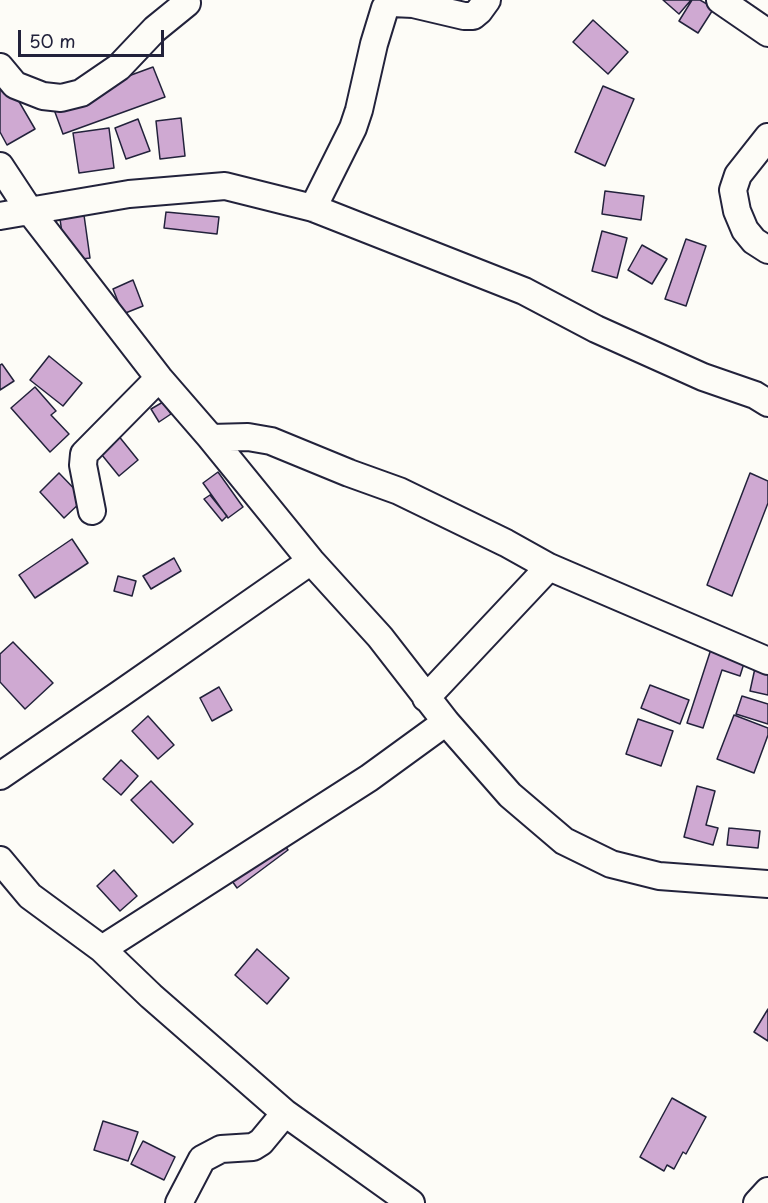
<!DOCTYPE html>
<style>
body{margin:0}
#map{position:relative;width:768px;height:1203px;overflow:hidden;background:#fdfcf7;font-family:"Playpen Sans",sans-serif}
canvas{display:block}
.scale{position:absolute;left:18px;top:30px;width:146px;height:27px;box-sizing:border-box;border:3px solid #22223b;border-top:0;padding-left:8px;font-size:18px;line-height:21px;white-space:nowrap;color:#22223b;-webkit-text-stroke:4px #fdfcf7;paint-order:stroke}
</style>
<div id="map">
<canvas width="768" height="1203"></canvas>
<div class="scale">50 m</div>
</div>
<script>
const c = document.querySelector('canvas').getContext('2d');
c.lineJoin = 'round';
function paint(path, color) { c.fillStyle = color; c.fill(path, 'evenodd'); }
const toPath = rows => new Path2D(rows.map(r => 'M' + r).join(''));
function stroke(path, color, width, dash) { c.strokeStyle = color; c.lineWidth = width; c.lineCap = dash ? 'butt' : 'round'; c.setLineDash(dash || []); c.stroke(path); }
const building = toPath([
 [663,0,691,0,679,14,663,0],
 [692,0,700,0,714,8,698,33,679,21,692,0],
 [593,20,628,52,608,74,573,42,593,20],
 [153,67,165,97,63,134,52,104,153,67],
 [0,69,35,129,7,145,0,132,0,69],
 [603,86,634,99,605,166,575,152,603,86],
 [181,118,185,156,160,159,156,121,181,118],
 [138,119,150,151,126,159,115,128,138,119],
 [109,128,114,168,79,173,73,133,109,128],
 [605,191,644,196,641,220,602,214,605,191],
 [83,208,90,258,66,261,59,212,83,208],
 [166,212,219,217,217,234,164,228,166,212],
 [602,231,627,238,617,278,592,271,602,231],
 [686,239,706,246,686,306,665,299,686,239],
 [642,245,667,259,652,284,628,270,642,245],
 [133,280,143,306,123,314,113,289,133,280],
 [49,356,82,383,63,406,30,380,49,356],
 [2,364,14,381,0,390,0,365,2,364],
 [35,387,56,411,51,415,69,434,50,452,11,408,35,387],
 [163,402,171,414,159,422,151,409,163,402],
 [109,424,138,460,119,476,89,439,109,424],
 [218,472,243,507,228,518,203,483,218,472],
 [59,473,84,499,64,518,40,492,59,473],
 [750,473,768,481,768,503,732,596,707,585,750,473],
 [210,495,227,516,222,521,204,499,210,495],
 [72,539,88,563,35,598,19,575,72,539],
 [174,558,181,571,151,589,143,576,174,558],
 [118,576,136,581,132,596,114,591,118,576],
 [13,642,53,683,25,709,0,682,0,654,13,642],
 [712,646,746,657,740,676,722,670,703,728,687,723,712,646],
 [757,659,768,661,768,695,750,691,757,659],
 [650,685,689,700,680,724,641,708,650,685],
 [219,687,232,710,212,721,200,698,219,687],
 [742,696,768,704,768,724,736,714,742,696],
 [734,715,768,728,768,735,754,773,717,759,734,715],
 [148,716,174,745,158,759,132,731,148,716],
 [638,719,673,731,661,766,626,754,638,719],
 [121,760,138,776,121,795,103,779,121,760],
 [151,781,193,824,173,843,131,800,151,781],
 [697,786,715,791,706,825,718,828,713,845,684,837,697,786],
 [729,828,760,831,758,848,727,845,729,828],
 [276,834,288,850,237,888,225,871,276,834],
 [114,870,137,896,120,911,97,886,114,870],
 [257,949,289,978,267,1004,235,975,257,949],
 [768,1009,768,1041,754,1032,768,1009],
 [672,1098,706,1117,686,1154,683,1152,674,1169,667,1165,664,1171,640,1157,672,1098],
 [103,1121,138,1132,128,1161,94,1150,103,1121],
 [143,1141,175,1157,164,1180,131,1164,143,1141]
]);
const minor = toPath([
 [720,0,768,33],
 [0,67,15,85,43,96,61,98,81,93,119,67,155,29,187,3],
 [768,137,738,175,733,190,737,211,745,230,754,241,768,250],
 [0,166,29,210,159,378,211,438,311,561,380,637,446,722,510,795,564,841,611,864,659,876,768,884],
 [313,208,353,128,359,110,374,44,385,8,392,3,413,4,464,16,473,16,479,11,487,0],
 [0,216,129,194,225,186,313,208,524,291,596,329,703,377,755,395,768,403],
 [211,438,248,437,271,441,349,473,399,491,506,543,549,567,768,661],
 [92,511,83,465,84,454,159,378],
 [426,698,549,567],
 [0,776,120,694,311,561],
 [0,860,30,896,102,949,151,996,285,1113,411,1203],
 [102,949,369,778,446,722],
 [179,1203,202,1159,221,1149,253,1147,261,1142,285,1113],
 [757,1203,768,1191]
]);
paint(building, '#cfa9d2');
stroke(building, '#22223b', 1.5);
stroke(minor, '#22223b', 30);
stroke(minor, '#fdfcf7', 26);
</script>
